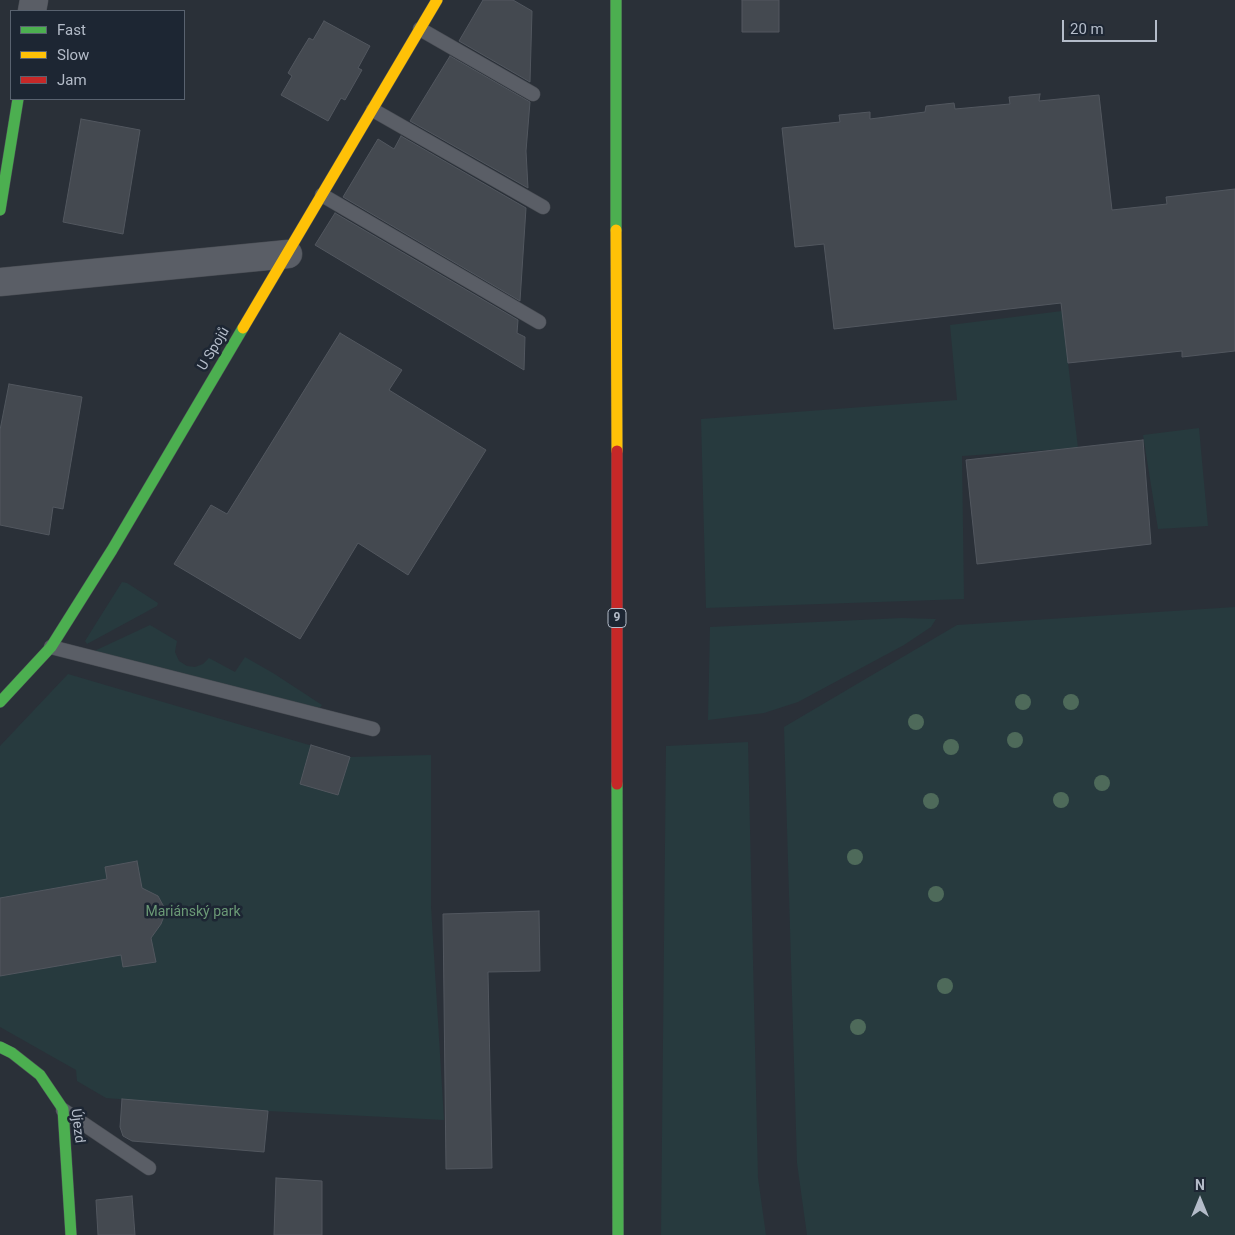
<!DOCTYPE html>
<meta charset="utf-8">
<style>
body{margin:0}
#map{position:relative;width:1235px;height:1235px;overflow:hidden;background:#2a3038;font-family:Roboto,sans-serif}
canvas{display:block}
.legend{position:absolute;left:10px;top:10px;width:175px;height:90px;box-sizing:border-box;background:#1d2633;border:1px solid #59626f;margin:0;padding:6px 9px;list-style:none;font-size:15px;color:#b4bcc9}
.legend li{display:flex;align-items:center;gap:10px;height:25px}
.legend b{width:25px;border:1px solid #59626f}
.north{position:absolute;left:1175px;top:1175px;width:50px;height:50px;-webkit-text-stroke:4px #1d2633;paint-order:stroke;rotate:0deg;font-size:14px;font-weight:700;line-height:20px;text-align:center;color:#b4bcc9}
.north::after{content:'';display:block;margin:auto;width:18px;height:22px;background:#b4bcc9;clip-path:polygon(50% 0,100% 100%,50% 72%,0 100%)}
.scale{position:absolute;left:1062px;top:20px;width:95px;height:22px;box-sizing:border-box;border:2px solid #b4bcc9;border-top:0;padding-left:6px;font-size:15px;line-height:18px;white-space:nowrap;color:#b4bcc9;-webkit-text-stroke:4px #1d2633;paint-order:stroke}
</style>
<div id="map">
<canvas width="1235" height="1235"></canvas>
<ul class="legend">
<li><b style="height:6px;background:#4caf50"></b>Fast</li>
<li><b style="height:6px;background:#ffc107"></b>Slow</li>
<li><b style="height:6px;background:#c62828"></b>Jam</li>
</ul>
<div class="north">N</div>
<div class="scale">20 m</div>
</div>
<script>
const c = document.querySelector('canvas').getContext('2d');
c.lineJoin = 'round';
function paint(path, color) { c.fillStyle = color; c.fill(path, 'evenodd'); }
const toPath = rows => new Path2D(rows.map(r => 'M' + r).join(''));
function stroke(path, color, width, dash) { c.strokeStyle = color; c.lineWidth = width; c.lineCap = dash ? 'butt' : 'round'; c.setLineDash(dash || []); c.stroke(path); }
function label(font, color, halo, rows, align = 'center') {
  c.font = font + ' Roboto,sans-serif'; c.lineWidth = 5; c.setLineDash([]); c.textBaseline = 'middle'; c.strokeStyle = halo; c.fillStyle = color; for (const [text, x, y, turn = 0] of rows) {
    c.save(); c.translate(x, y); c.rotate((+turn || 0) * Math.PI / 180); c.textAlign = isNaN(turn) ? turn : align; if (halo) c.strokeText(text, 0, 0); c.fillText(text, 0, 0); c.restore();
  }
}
const green = toPath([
 [1062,311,1078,448,962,456,964,599,706,608,701,419,957,400,950,325],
 [1199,428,1208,526,1158,529,1143,435],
 [122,582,127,583,158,603,157,606,87,644,85,641],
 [1235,607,1235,1235,807,1235,797,1163,784,727,957,625],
 [902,618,936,619,931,627,904,645,798,702,764,713,708,720,710,627],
 [150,625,177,641,175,652,179,661,187,666,195,667,203,664,209,658,235,672,245,657,273,673,322,705,320,708,90,653],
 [68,674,350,757,431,755,431,906,444,1120,268,1111,106,1098,77,1081,76,1070,0,1027,0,746],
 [748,742,758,1178,766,1235,661,1235,666,746]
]);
const building = toPath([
 [483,0,513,0,532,11,530,82,459,41,483,0],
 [742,0,779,0,779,32,742,32,742,0],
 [324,21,370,46,358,68,362,70,345,100,341,98,328,121,281,95,292,76,288,73,298,56,309,38,313,40,324,21],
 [450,56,530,102,526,151,528,188,410,121,450,56],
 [1040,94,1039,101,1099,95,1112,210,1167,204,1166,197,1235,189,1235,351,1182,357,1182,351,1068,363,1061,303,834,329,824,244,795,247,782,128,840,122,839,115,870,112,870,119,925,112,926,106,954,103,955,109,1010,104,1009,97,1040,94],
 [81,119,140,130,123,234,63,222,81,119],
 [401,136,526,208,520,301,343,197,378,139,394,149,401,136],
 [335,213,518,320,517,333,525,337,524,370,315,245,335,213],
 [340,333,402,370,389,390,486,450,408,575,358,543,300,639,174,564,211,505,227,514,340,333],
 [9,384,82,397,63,509,53,507,49,535,0,525,0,430,9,384],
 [1143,440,1151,544,977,564,966,460,1143,440],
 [311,745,350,757,338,795,300,784,311,745],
 [137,861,142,888,158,896,164,907,164,916,161,924,151,938,156,962,123,967,121,955,0,976,0,898,107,879,105,867,137,861],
 [539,911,540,971,488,972,492,1168,446,1169,443,914,539,911],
 [122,1099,268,1111,264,1152,132,1141,123,1136,120,1127,122,1099],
 [276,1178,322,1181,322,1235,274,1235,276,1178],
 [132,1196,135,1235,98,1235,96,1200,132,1196]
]);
const lane = toPath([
 [420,29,533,94],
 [373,110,543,207],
 [322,195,539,322],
 [51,647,373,729],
 [63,1110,149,1168]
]);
const street = toPath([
 [32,11,34,0],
 [0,282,288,254]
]);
const fast = toPath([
 [616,0,616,230],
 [0,210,18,99],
 [0,702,51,647,112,550,243,328],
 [617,784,618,1235],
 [0,1047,12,1053,40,1075,63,1109,71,1235]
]);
const slow = toPath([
 [616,230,617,451],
 [243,328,437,0]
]);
const jam = toPath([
 [617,451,617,784]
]);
const trees = [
 [1023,702],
 [1071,702],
 [916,722],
 [1015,740],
 [951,747],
 [1102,783],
 [1061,800],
 [931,801],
 [855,857],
 [936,894],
 [945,986],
 [858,1027]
];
const shields = [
 [617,618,18]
];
const shieldNames = [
 ["9",617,618]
];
const streetNames = [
 ["U Spojů",214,349,-59],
 ["Újezd",77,1126,83]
];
const parkNames = [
 ["Mariánský park",193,912]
];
paint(green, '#273a3e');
paint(building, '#444950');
stroke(building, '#52575f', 1);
stroke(lane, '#484c53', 15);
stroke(street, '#484c53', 29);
stroke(fast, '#484c53', 12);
stroke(slow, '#484c53', 12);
stroke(jam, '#484c53', 12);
stroke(lane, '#5a5e66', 14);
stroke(street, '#5a5e66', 28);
stroke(fast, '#4caf50', 11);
stroke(slow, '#ffc107', 11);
stroke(jam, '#c62828', 11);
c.fillStyle = '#4e6a5a';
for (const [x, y] of trees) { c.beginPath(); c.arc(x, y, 8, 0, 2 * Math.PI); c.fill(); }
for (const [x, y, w] of shields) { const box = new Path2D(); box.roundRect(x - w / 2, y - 9.5, w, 19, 4); c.fillStyle = '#1d2633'; c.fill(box); stroke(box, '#b4bcc9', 1); }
label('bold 12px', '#b4bcc9', null, shieldNames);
label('14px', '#b4bcc9', '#1d2633', streetNames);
label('14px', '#6b9a76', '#1d2633', parkNames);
</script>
